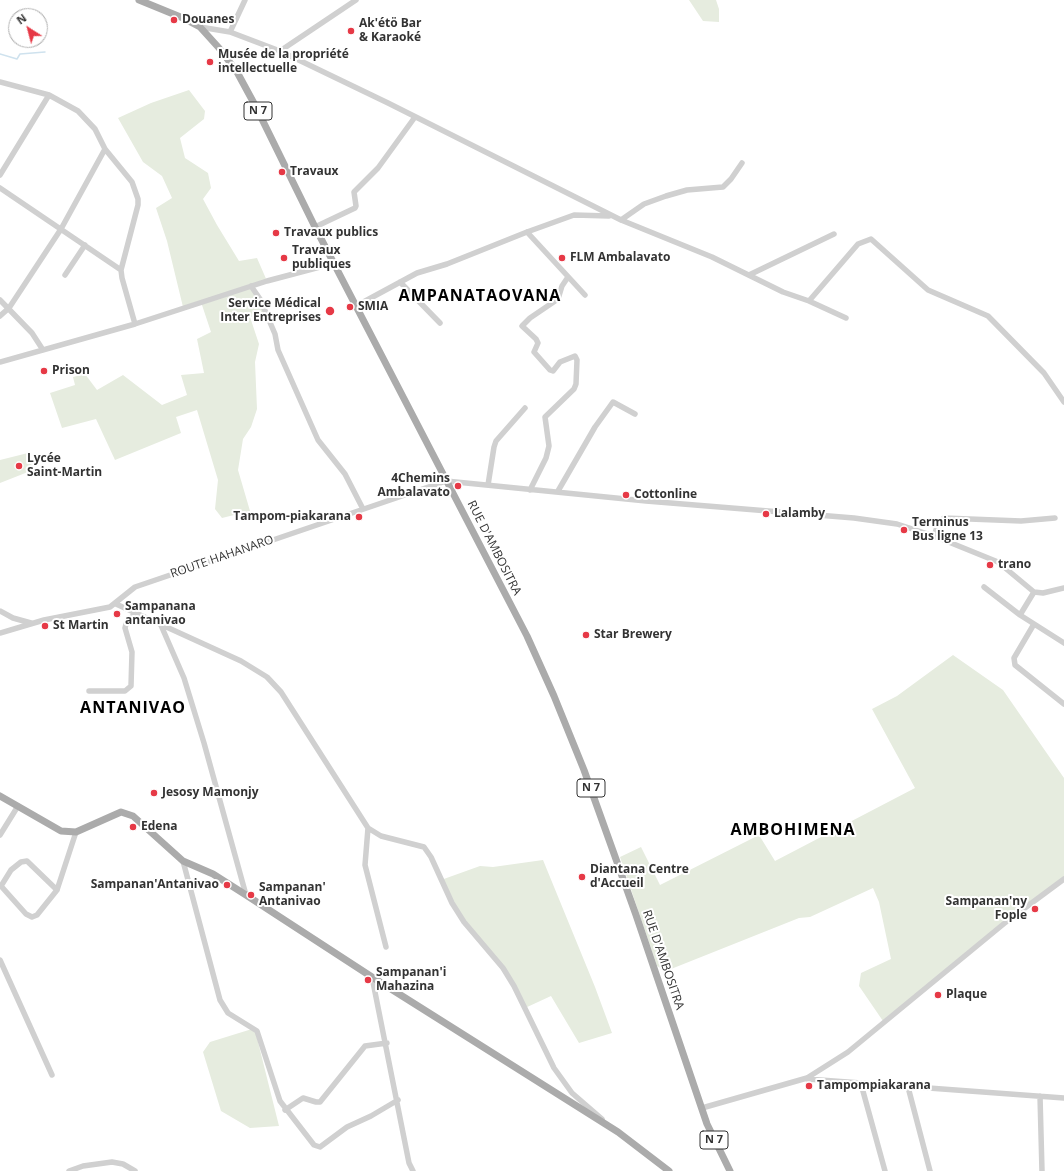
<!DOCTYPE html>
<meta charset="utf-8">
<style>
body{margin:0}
#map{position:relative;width:1064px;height:1171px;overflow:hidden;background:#fff;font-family:"Open Sans",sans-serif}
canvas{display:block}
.north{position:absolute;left:8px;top:8px;width:40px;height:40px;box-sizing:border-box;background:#fff;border:1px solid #adadad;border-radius:50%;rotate:324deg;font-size:11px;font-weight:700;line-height:16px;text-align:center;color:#333}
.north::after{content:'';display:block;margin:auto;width:14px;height:18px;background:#e63946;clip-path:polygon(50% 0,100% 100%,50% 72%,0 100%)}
</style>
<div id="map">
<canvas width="1064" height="1171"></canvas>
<div class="north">N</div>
</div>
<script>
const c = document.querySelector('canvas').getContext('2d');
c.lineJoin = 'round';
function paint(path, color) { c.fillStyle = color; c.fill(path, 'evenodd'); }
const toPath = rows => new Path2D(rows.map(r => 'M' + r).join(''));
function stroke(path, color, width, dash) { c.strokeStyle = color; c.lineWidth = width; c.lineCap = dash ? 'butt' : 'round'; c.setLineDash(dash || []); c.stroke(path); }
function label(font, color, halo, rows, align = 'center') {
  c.font = font + ' "Open Sans",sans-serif'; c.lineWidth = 4; c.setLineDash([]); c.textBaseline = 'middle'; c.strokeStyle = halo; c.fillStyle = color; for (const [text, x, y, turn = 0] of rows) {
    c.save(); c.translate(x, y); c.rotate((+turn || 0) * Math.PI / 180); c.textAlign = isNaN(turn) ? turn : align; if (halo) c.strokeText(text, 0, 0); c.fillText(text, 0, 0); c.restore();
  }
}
const green = toPath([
 [689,0,716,0,719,9,719,22,703,21],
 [189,90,205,111,204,119,180,138,185,158,208,173,211,188,203,199,217,225,239,261,257,258,267,281,251,286,266,313,250,317,259,344,255,362,257,409,251,427,243,439,238,470,250,511,222,518,215,509,218,480,197,410,176,417,181,433,115,460,96,419,62,428,50,393,75,385,73,377,85,374,97,390,123,375,162,405,187,395,181,375,204,373,197,339,211,332,201,302,183,307,167,241,156,208,172,198,162,176,143,162,118,118,151,103],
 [28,453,33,470,0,483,0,460],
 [953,655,1003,690,1064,778,1064,879,1006,922,885,1024,859,986,861,973,891,959,879,902,873,888,810,917,799,918,666,971,657,966,620,857,641,847,660,885,759,835,775,861,915,788,872,709,897,696],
 [543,860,595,987,612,1033,579,1043,551,996,525,1008,514,986,464,922,441,880,480,866,493,867],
 [252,1029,256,1034,279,1126,250,1128,221,1111,203,1052,210,1042]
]);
const stream = toPath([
 [0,54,17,59,20,54,45,52]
]);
const minor = toPath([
 [200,27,230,32,280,51,388,103,621,220,712,257,783,292,809,301,846,318],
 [230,32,245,0],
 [280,51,356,0],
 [0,82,49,95,78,111,95,129,105,149,132,182,138,199,138,205,121,270,122,278,135,324],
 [0,175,49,95],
 [0,188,121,270],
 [621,220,644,204,666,196,687,190,723,187,731,179,742,163],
 [315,227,355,208,356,206,354,192,378,168,415,117],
 [527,232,585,295],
 [65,275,85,245],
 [749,275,834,234],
 [400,282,440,323],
 [251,286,260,299,275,334,278,350,318,440,345,474,363,509],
 [0,300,32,333,43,350],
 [809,301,858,244,871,239,928,290,988,316,1044,373,1064,402],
 [356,306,417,273,447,264,527,232,574,215,609,216],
 [0,316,9,308,61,229,105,149],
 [0,362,135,324,267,281,335,263],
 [488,485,494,447,496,441,525,408],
 [530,490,546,458,549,446,545,417,574,389,576,384,577,360,575,356,560,362,553,371,550,370,534,352,538,343,536,339,522,326,530,318,558,299,562,286,568,277],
 [558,491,595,427,613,402,635,414],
 [934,536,938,524,944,518,1021,521,1055,518],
 [984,587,1020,615,1064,643],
 [116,604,241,661,267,677,281,692,368,828,381,836,424,847,431,857,452,903,464,922,503,968,514,986,554,1068,572,1093,602,1119],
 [0,611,13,618,31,623],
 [1020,615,1034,592],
 [160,623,184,678,204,743,246,895],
 [1034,624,1014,658,1015,665,1064,704],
 [0,633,44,620,110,607,135,587,446,481,646,501,854,518,897,524,934,536,998,562,1034,592,1043,593,1064,588],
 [89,691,125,691,131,686,132,652,125,628,126,624,136,612],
 [368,828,365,865,386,947],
 [0,835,18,806],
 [183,861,220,1000,228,1013,257,1031,280,1101,314,1145,320,1147,347,1127,371,1116,398,1100],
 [57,890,27,861,21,862,11,870,1,886,26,914,32,917,37,915,57,890,76,832],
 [0,960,52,1075],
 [372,977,409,1163,413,1171],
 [807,1079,1064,1098],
 [861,1084,885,1171],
 [908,1087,930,1171],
 [1040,1096,1042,1171],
 [702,1108,807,1078,848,1052,1006,922,1064,879],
 [285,1110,303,1098,316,1102,320,1102,365,1046,387,1043],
 [69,1171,83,1166,112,1162,123,1164,135,1171]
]);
const major = toPath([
 [139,0,183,18,200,27,219,48,237,72,256,107,315,227,527,636,554,696,584,770,636,915,707,1124,730,1171],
 [0,796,61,831,76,832,121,812,133,816,183,861,213,874,246,895,372,977,618,1132,669,1171]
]);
const markers = [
 [174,20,4,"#e63946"],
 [351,31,4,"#e63946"],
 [210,62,4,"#e63946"],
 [282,172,4,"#e63946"],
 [276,233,4,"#e63946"],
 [284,258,4,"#e63946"],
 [562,258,4,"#e63946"],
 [350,307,4,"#e63946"],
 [330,311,5,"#e63946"],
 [44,371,4,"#e63946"],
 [19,466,4,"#e63946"],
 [458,486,4,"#e63946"],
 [626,495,4,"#e63946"],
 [766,514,4,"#e63946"],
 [359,517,4,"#e63946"],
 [904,530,4,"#e63946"],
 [990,565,4,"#e63946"],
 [117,614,4,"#e63946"],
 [45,626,4,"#e63946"],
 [586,635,4,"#e63946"],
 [154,793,4,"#e63946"],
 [133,827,4,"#e63946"],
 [582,877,4,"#e63946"],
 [227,885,4,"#e63946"],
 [251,895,4,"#e63946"],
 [1035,909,4,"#e63946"],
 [368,980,4,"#e63946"],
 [938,995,4,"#e63946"],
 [809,1086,4,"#e63946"]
];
const shields = [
 [258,111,28],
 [591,788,28],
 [714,1140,28]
];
const shieldNames = [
 ["N 7",258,111],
 ["N 7",591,788],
 ["N 7",714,1140]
];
const poiNames = [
 ["Douanes",182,20],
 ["Ak'étö Bar",359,24],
 ["& Karaoké",359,38],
 ["Musée de la propriété",218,55],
 ["intellectuelle",218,69],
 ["Travaux",290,172],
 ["Travaux publics",284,233],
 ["Travaux",292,251],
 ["publiques",292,265],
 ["FLM Ambalavato",570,258],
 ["Service Médical",321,304,"right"],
 ["Inter Entreprises",321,318,"right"],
 ["SMIA",358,307],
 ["Prison",52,371],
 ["Lycée",27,459],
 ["Saint-Martin",27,473],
 ["4Chemins",450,479,"right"],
 ["Ambalavato",450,493,"right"],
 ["Cottonline",634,495],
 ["Lalamby",774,514],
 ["Tampom-piakarana",351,517,"right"],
 ["Terminus",912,523],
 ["Bus ligne 13",912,537],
 ["trano",998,565],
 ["Sampanana",125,607],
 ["antanivao",125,621],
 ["St Martin",53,626],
 ["Star Brewery",594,635],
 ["Jesosy Mamonjy",162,793],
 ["Edena",141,827],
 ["Diantana Centre",590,870],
 ["d'Accueil",590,884],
 ["Sampanan'Antanivao",219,885,"right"],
 ["Sampanan'",259,888],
 ["Antanivao",259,902],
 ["Sampanan'ny",1027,902,"right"],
 ["Fople",1027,916,"right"],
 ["Sampanan'i",376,973],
 ["Mahazina",376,987],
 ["Plaque",946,995],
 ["Tampompiakarana",817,1086]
];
const streetNames = [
 ["RUE D'AMBOSITRA",494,548,63],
 ["ROUTE HAHANARO",222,557,-19],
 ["RUE D'AMBOSITRA",663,960,71]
];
const districtNames = [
 ["AMPANATAOVANA",480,296],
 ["ANTANIVAO",133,708],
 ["AMBOHIMENA",793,830]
];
paint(green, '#e6ecdf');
stroke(stream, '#cfe2ee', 1.5);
stroke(minor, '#d0d0d0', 5.5);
stroke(major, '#ababab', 7);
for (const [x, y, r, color] of markers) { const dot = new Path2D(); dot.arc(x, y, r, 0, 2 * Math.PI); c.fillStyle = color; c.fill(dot); stroke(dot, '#fff', 1.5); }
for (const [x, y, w] of shields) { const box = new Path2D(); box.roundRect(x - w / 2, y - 9, w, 18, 3); c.fillStyle = '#fff'; c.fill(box); stroke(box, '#333', 1); }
label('bold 11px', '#333', null, shieldNames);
label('bold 12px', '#333', '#fff', poiNames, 'left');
label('12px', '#333', '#fff', streetNames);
c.letterSpacing = '1px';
label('bold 16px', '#000', '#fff', districtNames);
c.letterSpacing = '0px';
</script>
